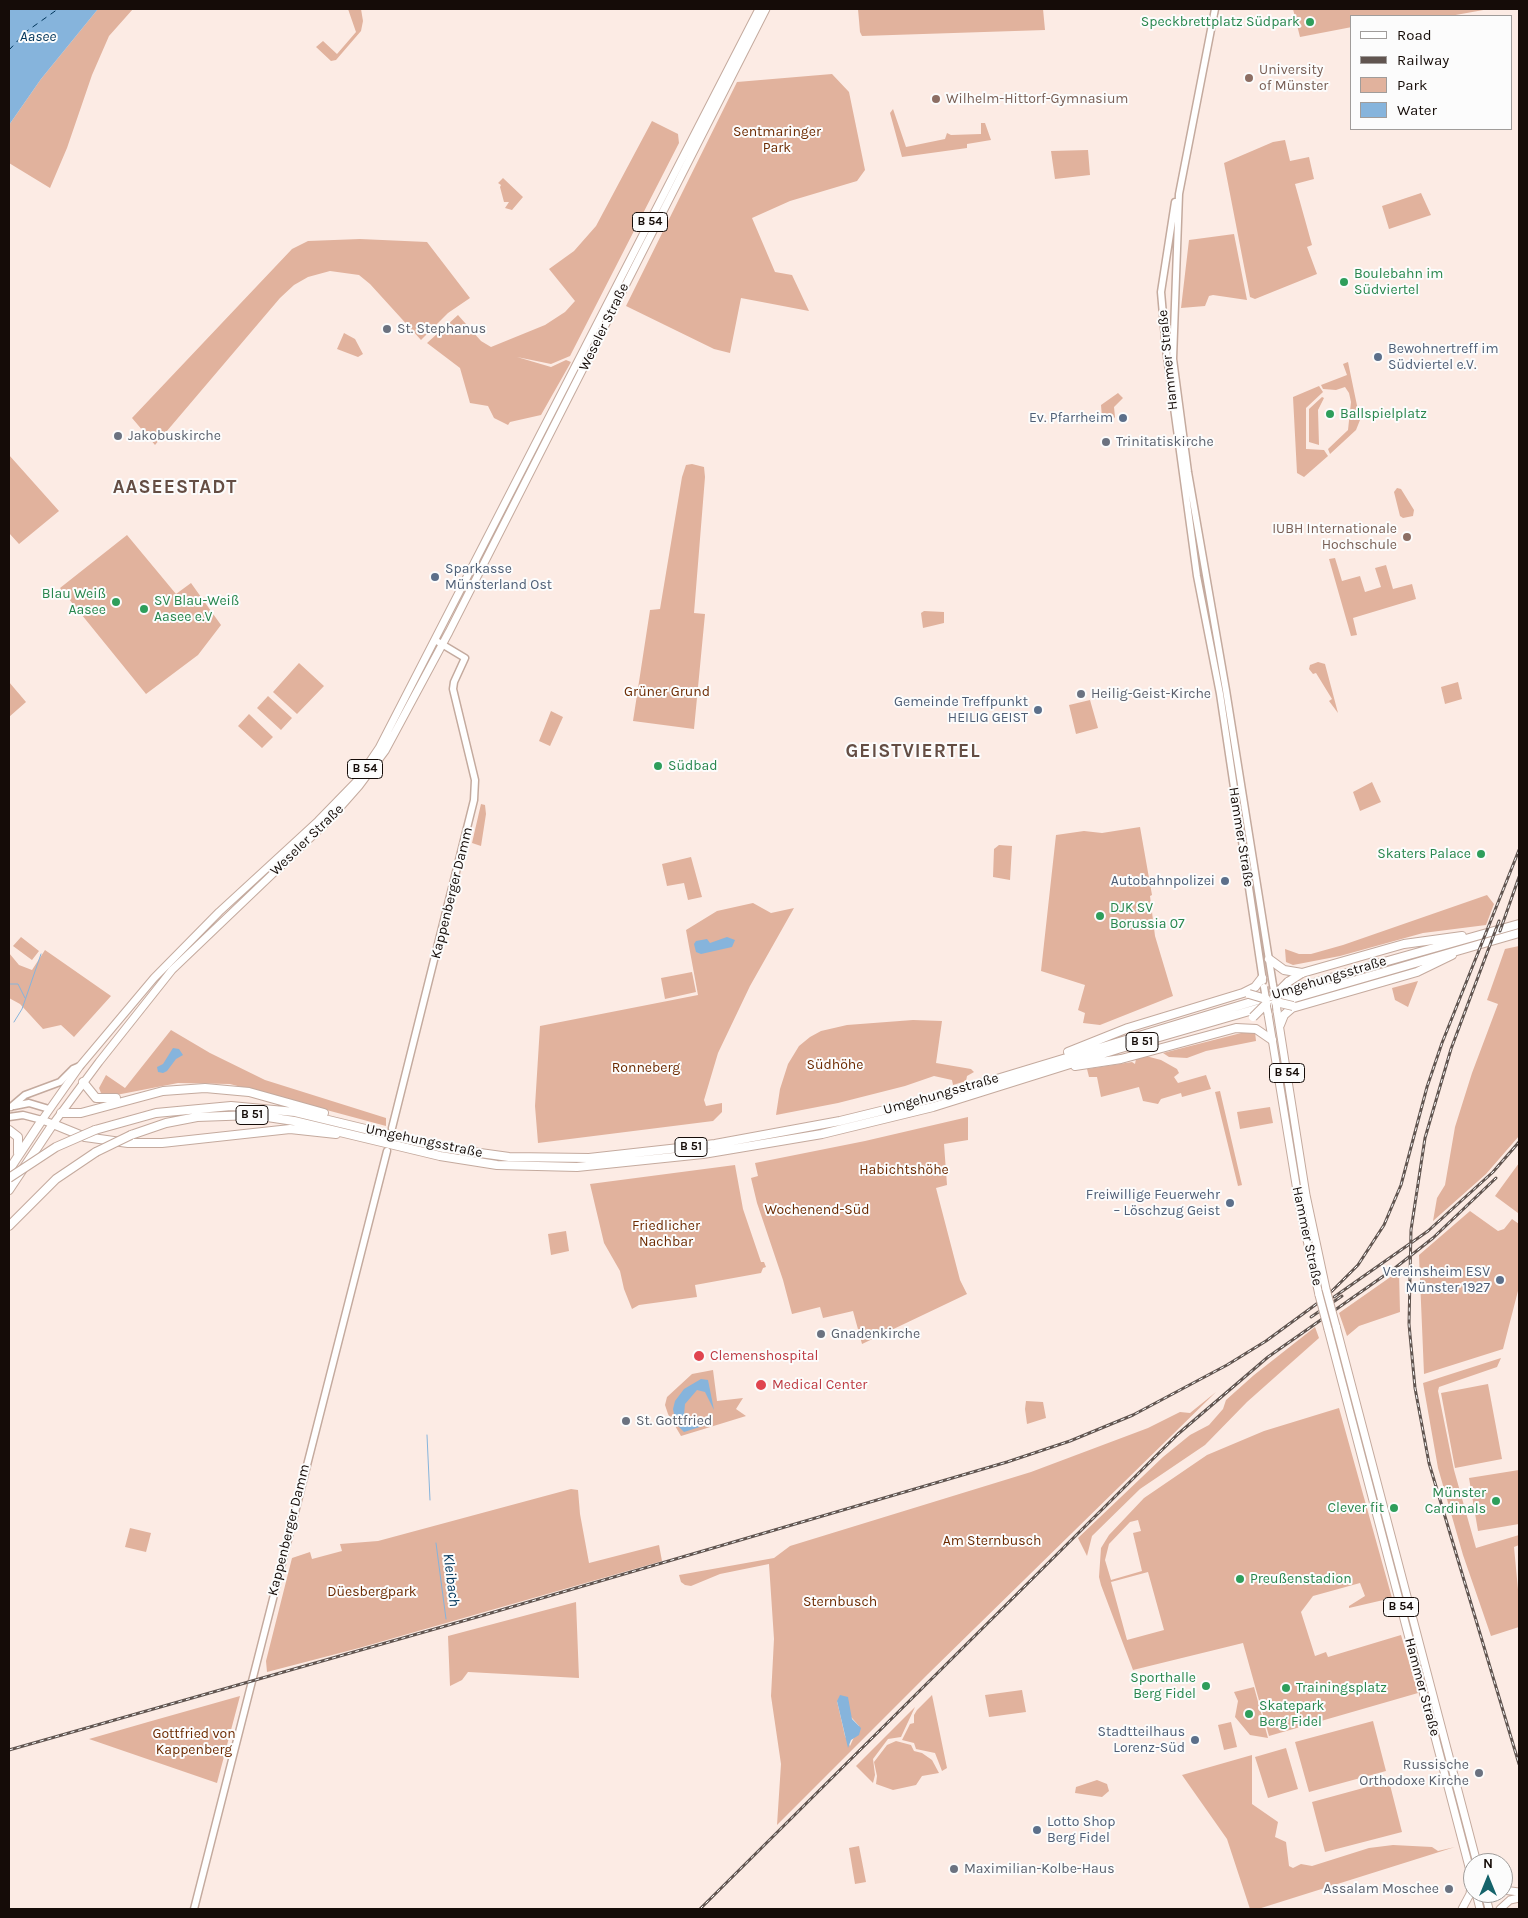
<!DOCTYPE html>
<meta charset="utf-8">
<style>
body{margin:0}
#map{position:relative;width:1528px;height:1918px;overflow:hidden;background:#fcebe4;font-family:Karla,sans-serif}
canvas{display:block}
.frame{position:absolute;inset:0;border:10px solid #150c08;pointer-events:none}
.legend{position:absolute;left:1350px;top:15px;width:162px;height:115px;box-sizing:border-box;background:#fcfcfc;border:1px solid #a09c9a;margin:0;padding:6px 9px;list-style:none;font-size:15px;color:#150c08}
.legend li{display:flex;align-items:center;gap:10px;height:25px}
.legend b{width:25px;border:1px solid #a09c9a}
.north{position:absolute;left:1463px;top:1853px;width:50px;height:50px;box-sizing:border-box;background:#fcfcfc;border:1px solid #a09c9a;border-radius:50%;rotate:0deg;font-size:14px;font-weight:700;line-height:20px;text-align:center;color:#150c08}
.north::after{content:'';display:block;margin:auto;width:18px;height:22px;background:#15636b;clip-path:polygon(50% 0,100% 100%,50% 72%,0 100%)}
</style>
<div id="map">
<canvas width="1528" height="1918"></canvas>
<div class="frame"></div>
<ul class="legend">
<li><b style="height:6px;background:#fff"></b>Road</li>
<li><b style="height:6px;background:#615550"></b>Railway</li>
<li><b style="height:14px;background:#e1b29d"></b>Park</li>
<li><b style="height:14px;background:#86b4dc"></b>Water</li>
</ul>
<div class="north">N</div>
</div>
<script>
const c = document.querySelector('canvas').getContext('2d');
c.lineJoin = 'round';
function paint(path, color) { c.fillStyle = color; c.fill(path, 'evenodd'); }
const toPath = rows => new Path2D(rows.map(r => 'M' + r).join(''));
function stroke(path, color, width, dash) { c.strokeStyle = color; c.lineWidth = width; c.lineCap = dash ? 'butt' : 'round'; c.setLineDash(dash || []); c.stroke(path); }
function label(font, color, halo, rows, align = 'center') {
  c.font = font + ' Karla,sans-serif'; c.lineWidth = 4; c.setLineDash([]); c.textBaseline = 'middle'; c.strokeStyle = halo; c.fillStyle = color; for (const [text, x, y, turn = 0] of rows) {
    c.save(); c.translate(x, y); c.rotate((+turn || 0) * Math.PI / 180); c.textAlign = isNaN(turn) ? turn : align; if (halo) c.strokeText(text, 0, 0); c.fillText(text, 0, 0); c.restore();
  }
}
const green = toPath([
 [98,9,133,9,109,36,92,75,67,148,50,188,9,163,9,125,41,79],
 [348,9,361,9,363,21,361,31,336,60,331,61,316,47,323,41,337,54,356,32],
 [858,9,1043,9,1045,30,862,36,860,32],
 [1293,9,1489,9,1450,16,1352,16,1352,27,1300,37],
 [832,74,849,92,865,170,857,181,790,201,752,218,775,272,792,275,809,311,741,298,730,353,714,349,626,306,737,82],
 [893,109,906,147,945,139,947,133,951,135,981,134,981,123,985,123,991,140,967,144,967,148,902,157,890,113],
 [652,121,678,134,679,143,570,356,551,364,517,357,551,367,566,360,571,362,541,415,510,422,508,425,494,418,488,406,470,403,460,368,427,343,458,315,481,341,491,347,545,325,565,312,575,301,549,269,574,251,596,226],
 [1285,140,1290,161,1309,157,1314,179,1295,184,1312,245,1307,247,1317,274,1255,299,1250,297,1224,163,1273,142],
 [1088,150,1090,175,1055,179,1051,151],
 [503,178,523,197,512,210,505,208,509,202,504,202,500,187,501,185,498,183],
 [1421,193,1431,215,1389,229,1382,206],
 [1234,234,1247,300,1213,295,1209,296,1205,306,1181,308,1189,240],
 [360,239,427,242,470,298,448,313,421,340,370,284,359,275,330,271,308,277,294,285,280,298,155,445,132,418,292,249,308,241],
 [344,333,355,339,363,354,358,357,337,349],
 [1348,362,1360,420,1356,430,1330,454,1328,449,1348,430,1351,402,1349,393,1345,387,1336,390,1323,389,1321,385,1347,375,1343,364],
 [1319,386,1323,392,1306,408,1306,449,1324,450,1328,456,1304,477,1297,473,1293,397],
 [1118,393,1123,398,1114,407,1115,417,1112,421,1105,422,1102,418,1101,405],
 [1322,397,1324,398,1318,410,1319,445,1309,442,1309,409],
 [9,455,59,511,19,544,9,533],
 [692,464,704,467,705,477,694,613,705,614,694,729,633,721,650,610,660,609,682,477,686,465],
 [1397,488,1401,489,1414,510,1413,516,1403,518,1400,516,1394,492],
 [127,535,176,594,191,583,221,625,198,655,146,694,60,588],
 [1335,558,1342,581,1360,576,1365,592,1381,587,1375,568,1386,565,1393,589,1412,584,1416,599,1353,618,1357,635,1351,636,1329,559],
 [924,611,944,612,944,623,923,628,921,613],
 [1318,662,1325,664,1338,713,1329,701,1332,699,1316,673,1313,674,1309,669,1310,665],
 [299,663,324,686,297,714,273,692],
 [9,682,26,702,9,717],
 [1458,682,1462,699,1445,704,1441,687],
 [268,696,292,718,281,730,257,708],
 [1090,700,1098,728,1076,734,1069,705],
 [551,711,563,717,550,746,539,741],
 [249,714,273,737,262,748,238,726],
 [1372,782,1381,802,1360,811,1353,792],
 [481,804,485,805,486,814,481,846,472,843],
 [1140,827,1152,895,1150,896,1155,936,1173,996,1100,1025,1083,1023,1085,1013,1078,1010,1085,985,1041,971,1056,835,1084,831,1102,833],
 [999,845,1012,846,1010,880,993,877,994,849],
 [691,857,702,897,688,900,684,883,667,886,662,864],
 [1487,895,1494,904,1486,925,1423,933,1340,956,1293,965,1286,962,1285,949,1299,954,1311,954,1343,945],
 [753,903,771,913,794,908,750,986,718,1053,704,1100,706,1106,722,1103,722,1112,713,1121,538,1143,535,1106,540,1026,698,995,686,930,717,911],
 [21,937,39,951,32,960,13,946],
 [1519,946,1519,1136,1486,1174,1433,1221,1437,1198,1445,1185,1455,1127,1472,1073,1498,1004,1487,1000,1505,949],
 [45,950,111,996,74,1037,61,1025,43,1029,20,1004,9,998,9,953,19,965,32,970],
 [692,972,696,992,665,999,661,978],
 [1418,981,1408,1007,1395,1000,1392,988],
 [913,1020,942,1021,936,1063,971,1069,974,1072,967,1076,966,1081,953,1085,952,1080,934,1076,905,1086,838,1103,776,1115,780,1089,788,1064,799,1046,810,1037,821,1031,847,1025],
 [171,1030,210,1053,265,1080,386,1118,386,1126,230,1084,178,1083,111,1096,101,1093,99,1088,106,1075,125,1088],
 [1245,1032,1255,1032,1256,1041,1206,1051,1187,1058,1169,1057,1163,1053],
 [1142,1055,1161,1060,1177,1069,1179,1073,1174,1077,1178,1083,1206,1075,1211,1089,1182,1097,1181,1093,1161,1099,1158,1104,1143,1101,1139,1087,1101,1097,1097,1077,1089,1077,1087,1069,1132,1062,1135,1064,1136,1059],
 [1220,1091,1242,1185,1238,1186,1215,1092],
 [1270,1107,1273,1123,1240,1129,1237,1112],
 [968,1117,968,1140,944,1144,947,1185,936,1188,960,1280,967,1294,862,1344,853,1311,823,1318,820,1307,792,1314,783,1280,757,1203,751,1178,758,1176,755,1163,865,1141],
 [1519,1163,1519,1211,1518,1213,1495,1196],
 [735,1165,743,1209,761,1262,764,1262,766,1267,763,1268,761,1273,695,1285,697,1297,639,1305,632,1309,624,1289,620,1271,604,1243,590,1184],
 [1470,1211,1498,1231,1504,1229,1512,1219,1519,1224,1519,1287,1503,1349,1424,1374,1419,1255],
 [566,1231,569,1251,551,1255,548,1234],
 [1399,1271,1400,1312,1359,1326,1347,1336,1339,1313],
 [1315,1327,1319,1338,1247,1402,1205,1445,1140,1489,1092,1536,1087,1556,1078,1538,1163,1457,1190,1435,1209,1425,1223,1409,1226,1400,1254,1375],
 [1501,1358,1497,1367,1439,1387,1438,1391,1454,1470,1476,1548,1519,1535,1519,1545,1514,1547,1519,1600,1519,1627,1491,1636,1463,1555,1438,1468,1423,1383],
 [713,1370,717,1401,743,1398,736,1409,746,1416,681,1436,668,1414,665,1405,667,1397,692,1374],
 [1488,1384,1502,1459,1455,1468,1441,1393],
 [1216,1392,928,1674,777,1825,781,1764,771,1696,774,1639,769,1564,720,1574,691,1586,685,1585,681,1582,679,1575,774,1558,790,1546,1031,1472,1148,1428,1180,1412,1190,1413],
 [837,1701,859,1726,850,1746,845,1736],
 [1026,1401,1043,1402,1046,1418,1027,1424,1025,1409],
 [1339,1408,1392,1598,1349,1608,1349,1606,1365,1596,1360,1583,1313,1596,1301,1612,1315,1656,1326,1652,1328,1657,1401,1635,1418,1693,1269,1736,1243,1643,1133,1670,1101,1585,1099,1577,1101,1548,1109,1535,1144,1498,1207,1455,1264,1431],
 [1138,1520,1141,1531,1133,1533,1142,1571,1111,1580,1105,1560,1109,1544,1130,1522],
 [1148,1572,1164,1630,1127,1640,1111,1582],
 [1519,1470,1519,1524,1478,1531,1469,1478],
 [571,1489,578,1490,580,1514,589,1563,659,1545,662,1561,359,1648,267,1672,266,1661,292,1558,310,1552,312,1559,342,1551,340,1544,378,1541],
 [130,1528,151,1533,146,1552,125,1547],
 [576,1602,579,1678,468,1672,462,1680,450,1686,448,1636],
 [1254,1687,1268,1738,1250,1735,1235,1717,1238,1701,1234,1692],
 [1022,1690,1026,1712,989,1717,985,1695],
 [932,1695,947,1768,942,1771,935,1753,916,1749,914,1743,902,1740,910,1724,914,1723,914,1715,917,1710],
 [240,1696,217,1783,89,1739,148,1722],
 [915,1707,901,1737,888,1739,873,1759,875,1775,873,1783,856,1766],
 [1373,1721,1386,1771,1309,1792,1295,1742],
 [1231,1722,1237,1747,1224,1750,1218,1725],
 [896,1741,911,1745,914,1751,922,1753,932,1760,939,1773,922,1776,916,1785,893,1790,876,1784,877,1776,874,1762,887,1745],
 [1286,1748,1298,1789,1268,1798,1255,1757],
 [1252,1755,1252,1804,1278,1822,1275,1837,1286,1842,1289,1866,1293,1868,1301,1864,1312,1866,1369,1848,1393,1845,1432,1847,1438,1851,1455,1847,1258,1909,1250,1909,1227,1839,1182,1775],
 [1097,1780,1107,1784,1109,1791,1102,1797,1075,1793,1076,1787],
 [1389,1781,1402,1832,1325,1852,1312,1802],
 [859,1846,866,1882,855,1884,849,1848]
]);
const water = toPath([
 [9,9,98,9,41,79,9,125],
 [727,937,735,940,732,947,701,954,696,952,694,944,696,941,707,939,710,943],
 [173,1048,179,1049,183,1055,176,1059,167,1071,163,1073,158,1072,157,1067,163,1064],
 [701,1379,708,1380,714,1410,705,1392,697,1390,685,1404,684,1415,687,1420,695,1422,713,1418,706,1425,684,1432,676,1424,673,1409,675,1401,684,1389],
 [840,1695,848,1697,852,1719,861,1728,859,1735,851,1740,848,1748,837,1701]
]);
const stream = toPath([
 [9,984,18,984,25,998],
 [14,1022,22,1009,41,954],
 [427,1435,430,1500],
 [436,1543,446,1619]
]);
const ferry = toPath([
 [9,50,27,31,58,9]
]);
const secondary = toPath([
 [1215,9,1179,194,1173,359,1188,472,1226,690,1273,985],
 [1175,202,1161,292,1166,349,1197,576,1220,694,1263,981],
 [14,1106,29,1103,49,1109],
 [11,1107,25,1095,60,1082,73,1069,80,1066],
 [9,1117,23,1115,42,1120],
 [392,1128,474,800,475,780,453,689,454,682,465,658,435,640],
 [194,1909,387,1151]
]);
const primary = toPath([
 [759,9,379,748,356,782,318,821,219,912,154,978,80,1066,42,1120,53,1124,99,1062,172,970,329,820,359,786,385,751,449,632,766,9],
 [1277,1011,1306,1195,1326,1289],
 [1268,1014,1299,1203,1319,1295],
 [1336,1326,1477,1863],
 [1328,1329,1473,1882],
 [1503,1890,1519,1892],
 [1476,1893,1480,1909],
 [1485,1893,1489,1909],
 [1462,1909,1470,1894,1472,1878],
 [1500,1909,1510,1900,1519,1898]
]);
const highway = toPath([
 [1269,959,1284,970,1302,973],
 [1288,982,1302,973,1404,944,1462,936],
 [1280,1025,1284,1015,1292,1008,1417,972,1452,955],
 [1068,1052,1128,1028,1243,993,1255,987,1262,978],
 [1075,1066,1121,1059,1236,1028,1256,1029,1272,1040],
 [83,1082,96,1098,116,1098],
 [61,1113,81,1113,163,1091,205,1088,249,1092,324,1113],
 [9,1130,18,1137,18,1153],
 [95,1130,156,1113,231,1106,295,1112,444,1148,509,1157,589,1158,715,1144,840,1121,934,1098,1377,964,1519,924],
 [131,1135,166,1123,197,1117,254,1115,294,1121,440,1156,497,1165,577,1167,703,1154,822,1134,933,1107,1118,1049,1519,933],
 [9,1170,42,1120],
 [9,1190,53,1124,85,1137,128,1143,162,1143,290,1129,336,1134],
 [9,1226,56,1179,96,1152]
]);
const rail = toPath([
 [1499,921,1451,1049,1425,1138,1411,1230,1409,1324,1415,1388,1429,1463,1519,1764],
 [1500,931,1519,877],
 [1334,1297,1428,1231,1493,1172,1519,1142],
 [1311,1317,1342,1296],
 [9,1750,484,1615,1007,1462,1070,1441,1133,1415,1227,1365,1266,1341,1326,1297,1358,1265,1384,1225,1401,1185,1427,1087,1442,1043,1519,850],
 [700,1909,1178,1434,1268,1357,1395,1268,1433,1238,1496,1178]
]);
const secondaryBridge = toPath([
 [1273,985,1275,995],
 [1264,987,1266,999]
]);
const primaryBridge = toPath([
 [1276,1002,1277,1011],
 [1266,1004,1268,1014],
 [1326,1289,1336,1326],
 [1319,1295,1328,1329]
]);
const highwayBridge = toPath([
 [1249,994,1266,999],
 [1275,995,1288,982],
 [1276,1002,1293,1006],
 [1253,1017,1266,1004],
 [96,1152,131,1135],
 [9,1178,56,1147,95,1130]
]);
const markers = [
 [1310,22,5,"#2e9e5b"],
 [1249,78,5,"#8d6e63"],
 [936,99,5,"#8d6e63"],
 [1344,282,5,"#2e9e5b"],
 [387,329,5,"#6b7280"],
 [1378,357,5,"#5c6f8a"],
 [1330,414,5,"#2e9e5b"],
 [1123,418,5,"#5c6f8a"],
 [118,436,5,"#6b7280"],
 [1106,442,5,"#6b7280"],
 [1407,537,5,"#8d6e63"],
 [435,577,5,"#5c6f8a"],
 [116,602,5,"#2e9e5b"],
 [144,609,5,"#2e9e5b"],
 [1081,694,5,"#6b7280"],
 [1038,710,5,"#5c6f8a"],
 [658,766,5,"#2e9e5b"],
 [1481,854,5,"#2e9e5b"],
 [1225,881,5,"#5c6f8a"],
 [1100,916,5,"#2e9e5b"],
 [1230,1203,5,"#5c6f8a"],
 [1500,1280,5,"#5c6f8a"],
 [821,1334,5,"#6b7280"],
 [699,1356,6,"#e0444e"],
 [761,1385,6,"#e0444e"],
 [626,1421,5,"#6b7280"],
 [1496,1501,5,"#2e9e5b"],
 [1394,1508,5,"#2e9e5b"],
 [1240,1579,5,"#2e9e5b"],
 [1206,1686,5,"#2e9e5b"],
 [1286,1688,5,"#2e9e5b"],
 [1249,1714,5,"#2e9e5b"],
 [1195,1740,5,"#5c6f8a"],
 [1479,1773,5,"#6b7280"],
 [1037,1830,5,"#5c6f8a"],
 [954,1869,5,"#6b7280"],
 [1449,1889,5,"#6b7280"]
];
const shields = [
 [650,222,35],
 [365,769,35],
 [1142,1042,32],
 [1287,1073,35],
 [252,1115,32],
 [691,1147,32],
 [1401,1607,35]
];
const shieldNames = [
 ["B 54",650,222],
 ["B 54",365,769],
 ["B 51",1142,1042],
 ["B 54",1287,1073],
 ["B 51",252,1115],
 ["B 51",691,1147],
 ["B 54",1401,1607]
];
const leisureNames = [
 ["Speckbrettplatz Südpark",1300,22,"right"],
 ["Boulebahn im",1354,274],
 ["Südviertel",1354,290],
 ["Ballspielplatz",1340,414],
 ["Blau Weiß",106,594,"right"],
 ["Aasee",106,610,"right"],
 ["SV Blau-Weiß",154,601],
 ["Aasee e.V",154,617],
 ["Südbad",668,766],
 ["Skaters Palace",1471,854,"right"],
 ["DJK SV",1110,908],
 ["Borussia 07",1110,924],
 ["Münster",1486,1493,"right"],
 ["Cardinals",1486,1509,"right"],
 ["Clever fit",1384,1508,"right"],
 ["Preußenstadion",1250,1579],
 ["Sporthalle",1196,1678,"right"],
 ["Berg Fidel",1196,1694,"right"],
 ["Trainingsplatz",1296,1688],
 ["Skatepark",1259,1706],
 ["Berg Fidel",1259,1722]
];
const educationNames = [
 ["University",1259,70],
 ["of Münster",1259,86],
 ["Wilhelm-Hittorf-Gymnasium",946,99],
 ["IUBH Internationale",1397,529,"right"],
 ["Hochschule",1397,545,"right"]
];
const parkNames = [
 ["Sentmaringer",777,132],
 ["Park",777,148],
 ["Grüner Grund",667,692],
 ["Südhöhe",835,1065],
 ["Ronneberg",646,1068],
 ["Habichtshöhe",904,1170],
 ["Wochenend-Süd",817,1210],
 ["Friedlicher",666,1226],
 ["Nachbar",666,1242],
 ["Am Sternbusch",992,1541],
 ["Düesbergpark",372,1592],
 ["Sternbusch",840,1602],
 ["Gottfried von",194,1734],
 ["Kappenberg",194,1750]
];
const streetNames = [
 ["Weseler Straße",604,327,-64],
 ["Hammer Straße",1168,360,-96],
 ["Hammer Straße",1241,837,81],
 ["Weseler Straße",307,840,-44],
 ["Kappenberger Damm",452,893,-76],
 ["Umgehungsstraße",1329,978,-17],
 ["Umgehungsstraße",941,1094,-16],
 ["Umgehungsstraße",424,1141,12],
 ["Hammer Straße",1307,1236,78],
 ["Kappenberger Damm",289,1530,-76],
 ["Hammer Straße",1422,1687,75]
];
const worshipNames = [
 ["St. Stephanus",397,329],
 ["Jakobuskirche",128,436],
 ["Trinitatiskirche",1116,442],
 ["Heilig-Geist-Kirche",1091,694],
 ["Gnadenkirche",831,1334],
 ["St. Gottfried",636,1421],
 ["Russische",1469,1765,"right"],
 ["Orthodoxe Kirche",1469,1781,"right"],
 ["Maximilian-Kolbe-Haus",964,1869],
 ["Assalam Moschee",1439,1889,"right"]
];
const serviceNames = [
 ["Bewohnertreff im",1388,349,"left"],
 ["Südviertel e.V.",1388,365,"left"],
 ["Ev. Pfarrheim",1113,418],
 ["Sparkasse",445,569,"left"],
 ["Münsterland Ost",445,585,"left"],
 ["Gemeinde Treffpunkt",1028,702],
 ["HEILIG GEIST",1028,718],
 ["Autobahnpolizei",1215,881],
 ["Freiwillige Feuerwehr",1220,1195],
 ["– Löschzug Geist",1220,1211],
 ["Vereinsheim ESV",1490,1272],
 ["Münster 1927",1490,1288],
 ["Stadtteilhaus",1185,1732],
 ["Lorenz-Süd",1185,1748],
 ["Lotto Shop",1047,1822,"left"],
 ["Berg Fidel",1047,1838,"left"]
];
const healthNames = [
 ["Clemenshospital",710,1356],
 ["Medical Center",772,1385]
];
const waterNames = [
 ["Aasee",38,37],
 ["Kleibach",451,1580,83]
];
const districtNames = [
 ["AASEESTADT",175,488],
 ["GEISTVIERTEL",913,752]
];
paint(green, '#e1b29d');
paint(water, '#86b4dc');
stroke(stream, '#86b4dc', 1);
stroke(ferry, '#00355b', 1, [6, 5]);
stroke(secondary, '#c4aa9e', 9);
stroke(primary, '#c4aa9e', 9);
stroke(highway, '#c4aa9e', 10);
stroke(secondary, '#fff', 6);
stroke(primary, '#fff', 7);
stroke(highway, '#fff', 8);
stroke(rail, '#615550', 3);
stroke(rail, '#fcfcfc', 1, [4]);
stroke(secondaryBridge, '#c4aa9e', 9, []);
stroke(primaryBridge, '#c4aa9e', 9, []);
stroke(highwayBridge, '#c4aa9e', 10, []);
stroke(secondaryBridge, '#fff', 6);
stroke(primaryBridge, '#fff', 7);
stroke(highwayBridge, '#fff', 8);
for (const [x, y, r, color] of markers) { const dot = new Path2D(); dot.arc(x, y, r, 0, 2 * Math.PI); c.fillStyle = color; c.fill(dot); stroke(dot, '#fcfcfc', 2); }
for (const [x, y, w] of shields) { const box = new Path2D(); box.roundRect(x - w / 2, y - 9.5, w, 19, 4); c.fillStyle = '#fcfcfc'; c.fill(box); stroke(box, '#150c08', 1); }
label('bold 12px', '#150c08', null, shieldNames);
label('14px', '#27864d', '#fcfcfc', leisureNames, 'left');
label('14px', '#785e54', '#fcfcfc', educationNames, 'left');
label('14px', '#6c2a00', '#fcfcfc', parkNames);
label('14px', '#150c08', '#fcfcfc', streetNames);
label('14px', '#5b616d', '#fcfcfc', worshipNames, 'left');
label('14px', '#4e5e75', '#fcfcfc', serviceNames, 'right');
label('14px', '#be3a42', '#fcfcfc', healthNames, 'left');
label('italic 15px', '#00355b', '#fcfcfc', waterNames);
c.letterSpacing = '1px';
label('bold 19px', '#644d43', '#fcfcfc', districtNames);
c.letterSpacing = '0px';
</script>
